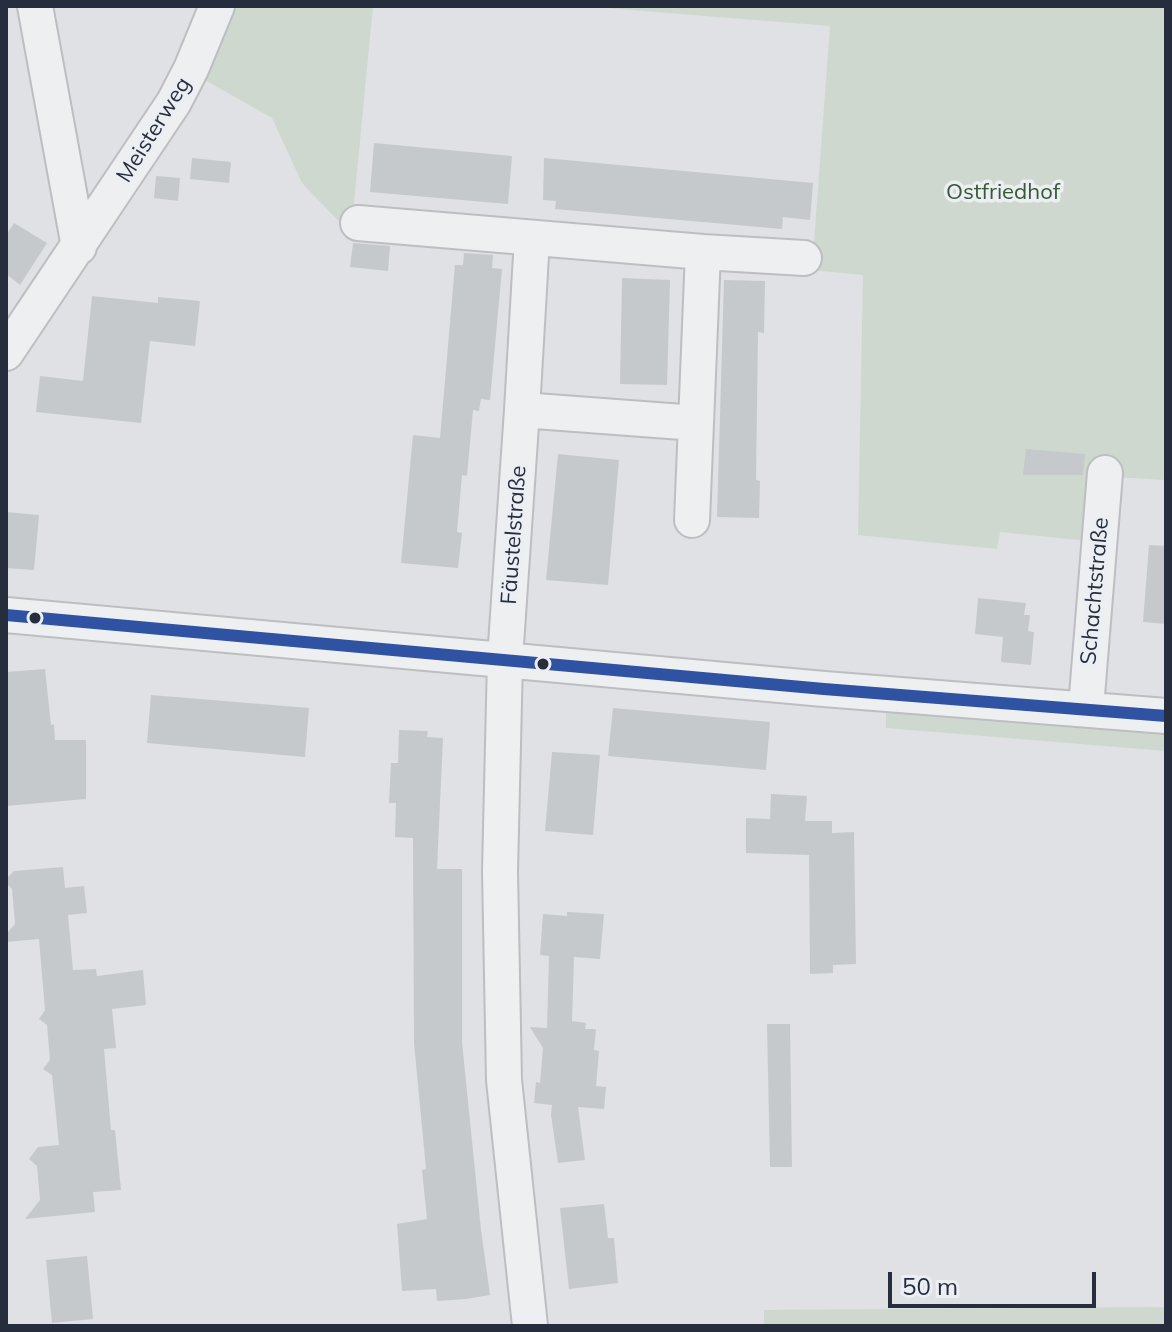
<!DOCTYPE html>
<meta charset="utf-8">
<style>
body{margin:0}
#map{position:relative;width:1172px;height:1332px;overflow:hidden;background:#dfe1e4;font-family:Mulish,sans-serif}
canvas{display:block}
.frame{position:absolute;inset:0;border:8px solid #262d3d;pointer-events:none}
.scale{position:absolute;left:888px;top:1272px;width:208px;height:36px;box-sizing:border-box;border:4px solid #262d3d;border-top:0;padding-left:10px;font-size:24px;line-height:28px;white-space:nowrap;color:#262d3d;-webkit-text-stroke:6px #ebeff4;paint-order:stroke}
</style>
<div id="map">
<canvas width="1172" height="1332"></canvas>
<div class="frame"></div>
<div class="scale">50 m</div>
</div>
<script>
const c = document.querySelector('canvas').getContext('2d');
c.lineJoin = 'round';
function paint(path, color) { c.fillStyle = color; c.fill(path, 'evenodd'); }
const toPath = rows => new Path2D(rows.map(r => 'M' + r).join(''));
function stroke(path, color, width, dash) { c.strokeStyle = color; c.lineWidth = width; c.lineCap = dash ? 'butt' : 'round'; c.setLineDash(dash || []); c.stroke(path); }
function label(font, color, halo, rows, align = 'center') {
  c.font = font + ' Mulish,sans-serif'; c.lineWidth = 7; c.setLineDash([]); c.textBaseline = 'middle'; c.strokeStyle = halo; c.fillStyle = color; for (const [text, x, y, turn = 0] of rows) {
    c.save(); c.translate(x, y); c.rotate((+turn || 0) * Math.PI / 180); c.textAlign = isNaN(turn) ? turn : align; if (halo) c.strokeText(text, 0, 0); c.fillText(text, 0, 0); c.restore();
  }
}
const green = toPath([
 [234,6,373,6,351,234,302,183,272,118,205,80],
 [582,6,1166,6,1166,480,1114,477,1088,541,1000,532,997,549,858,535,863,275,812,270,830,26],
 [886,708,1166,732,1166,751,886,728],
 [1166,1307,1166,1326,764,1326,764,1310]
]);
const building = toPath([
 [374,143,512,156,508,204,370,192],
 [192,158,231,162,229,183,190,179],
 [544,158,813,183,810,220,783,217,782,229,555,209,556,201,543,200],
 [156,176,180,178,178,201,154,198],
 [14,223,47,243,20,285,6,274,6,235],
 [353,243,390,246,388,271,350,267],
 [464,253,493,255,492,268,502,269,490,400,481,399,479,411,473,410,467,476,462,475,457,532,462,533,458,568,401,563,413,435,440,438,455,265,463,265],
 [622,278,670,280,667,385,620,384],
 [724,280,765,281,764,333,758,332,756,480,760,481,759,518,717,517],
 [92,296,158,303,158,297,200,301,195,346,150,341,141,423,36,412,40,376,83,381],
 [1026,449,1085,454,1083,475,1023,475],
 [558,454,619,460,608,585,546,580],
 [6,512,39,515,34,570,6,568],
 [1149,545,1166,546,1166,624,1143,622],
 [978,598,1026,603,1024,615,1030,615,1028,631,1034,632,1031,665,1001,662,1003,637,975,634],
 [45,669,51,725,54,724,55,740,86,740,86,799,6,806,6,672],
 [151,695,309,708,305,757,147,743],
 [613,708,770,722,766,770,608,756],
 [399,730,428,731,427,737,443,738,437,869,462,869,462,1042,481,1230,490,1295,466,1299,437,1301,436,1289,402,1291,397,1224,427,1219,422,1170,426,1169,414,1043,413,838,395,837,396,803,389,803,391,763,398,763],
 [552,752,600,755,593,835,545,831],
 [771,794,807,796,805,821,832,821,832,833,854,832,856,964,833,965,833,973,810,974,809,855,746,853,746,818,770,819],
 [63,867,65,888,84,886,87,913,68,915,73,970,96,969,97,976,143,970,146,1005,112,1009,116,1048,104,1049,111,1130,115,1130,121,1190,93,1192,95,1212,25,1219,40,1200,37,1166,29,1159,38,1147,59,1145,52,1075,43,1069,50,1060,47,1025,39,1019,45,1010,39,939,6,942,6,934,15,924,12,889,6,883,6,879,14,871],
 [567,912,604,914,600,959,574,957,572,1021,586,1023,585,1029,596,1029,594,1050,599,1051,596,1086,606,1087,604,1109,578,1107,585,1160,558,1163,551,1115,552,1105,534,1103,536,1082,540,1083,543,1048,530,1027,547,1028,549,956,540,955,543,914,567,916],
 [767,1024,790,1024,792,1167,770,1167],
 [604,1204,608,1238,614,1238,618,1283,569,1289,560,1208],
 [87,1256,93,1319,52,1323,46,1260]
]);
const minor = toPath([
 [35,6,79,247],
 [358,223,703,252,696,423,522,410,505,659,500,871,504,1080,530,1326],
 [703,252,804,258],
 [6,353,174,102,191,69,217,6],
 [522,410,532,238],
 [692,520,696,423],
 [6,615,824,689,1166,716],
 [1086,708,1105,473]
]);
const bus1 = toPath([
 [6,615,824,689,1166,716]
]);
const markers = [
 [35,618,7,"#262d3d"],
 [543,664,7,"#262d3d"]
];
const streetNames = [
 ["Meisterweg",154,130,-58],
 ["Fäustelstraße",514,535,-86],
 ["Schachtstraße",1095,591,-85]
];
const parkNames = [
 ["Ostfriedhof",1003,192]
];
paint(green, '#ced8cf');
paint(building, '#c6c9cc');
stroke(minor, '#bcbec1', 38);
stroke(minor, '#eeeff1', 34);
stroke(bus1, '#3052a2', 12);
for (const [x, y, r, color] of markers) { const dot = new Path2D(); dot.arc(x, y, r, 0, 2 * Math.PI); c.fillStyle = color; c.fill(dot); stroke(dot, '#ebeff4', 3); }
label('22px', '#262d3d', '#ebeff4', streetNames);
label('22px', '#385933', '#ebeff4', parkNames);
</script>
